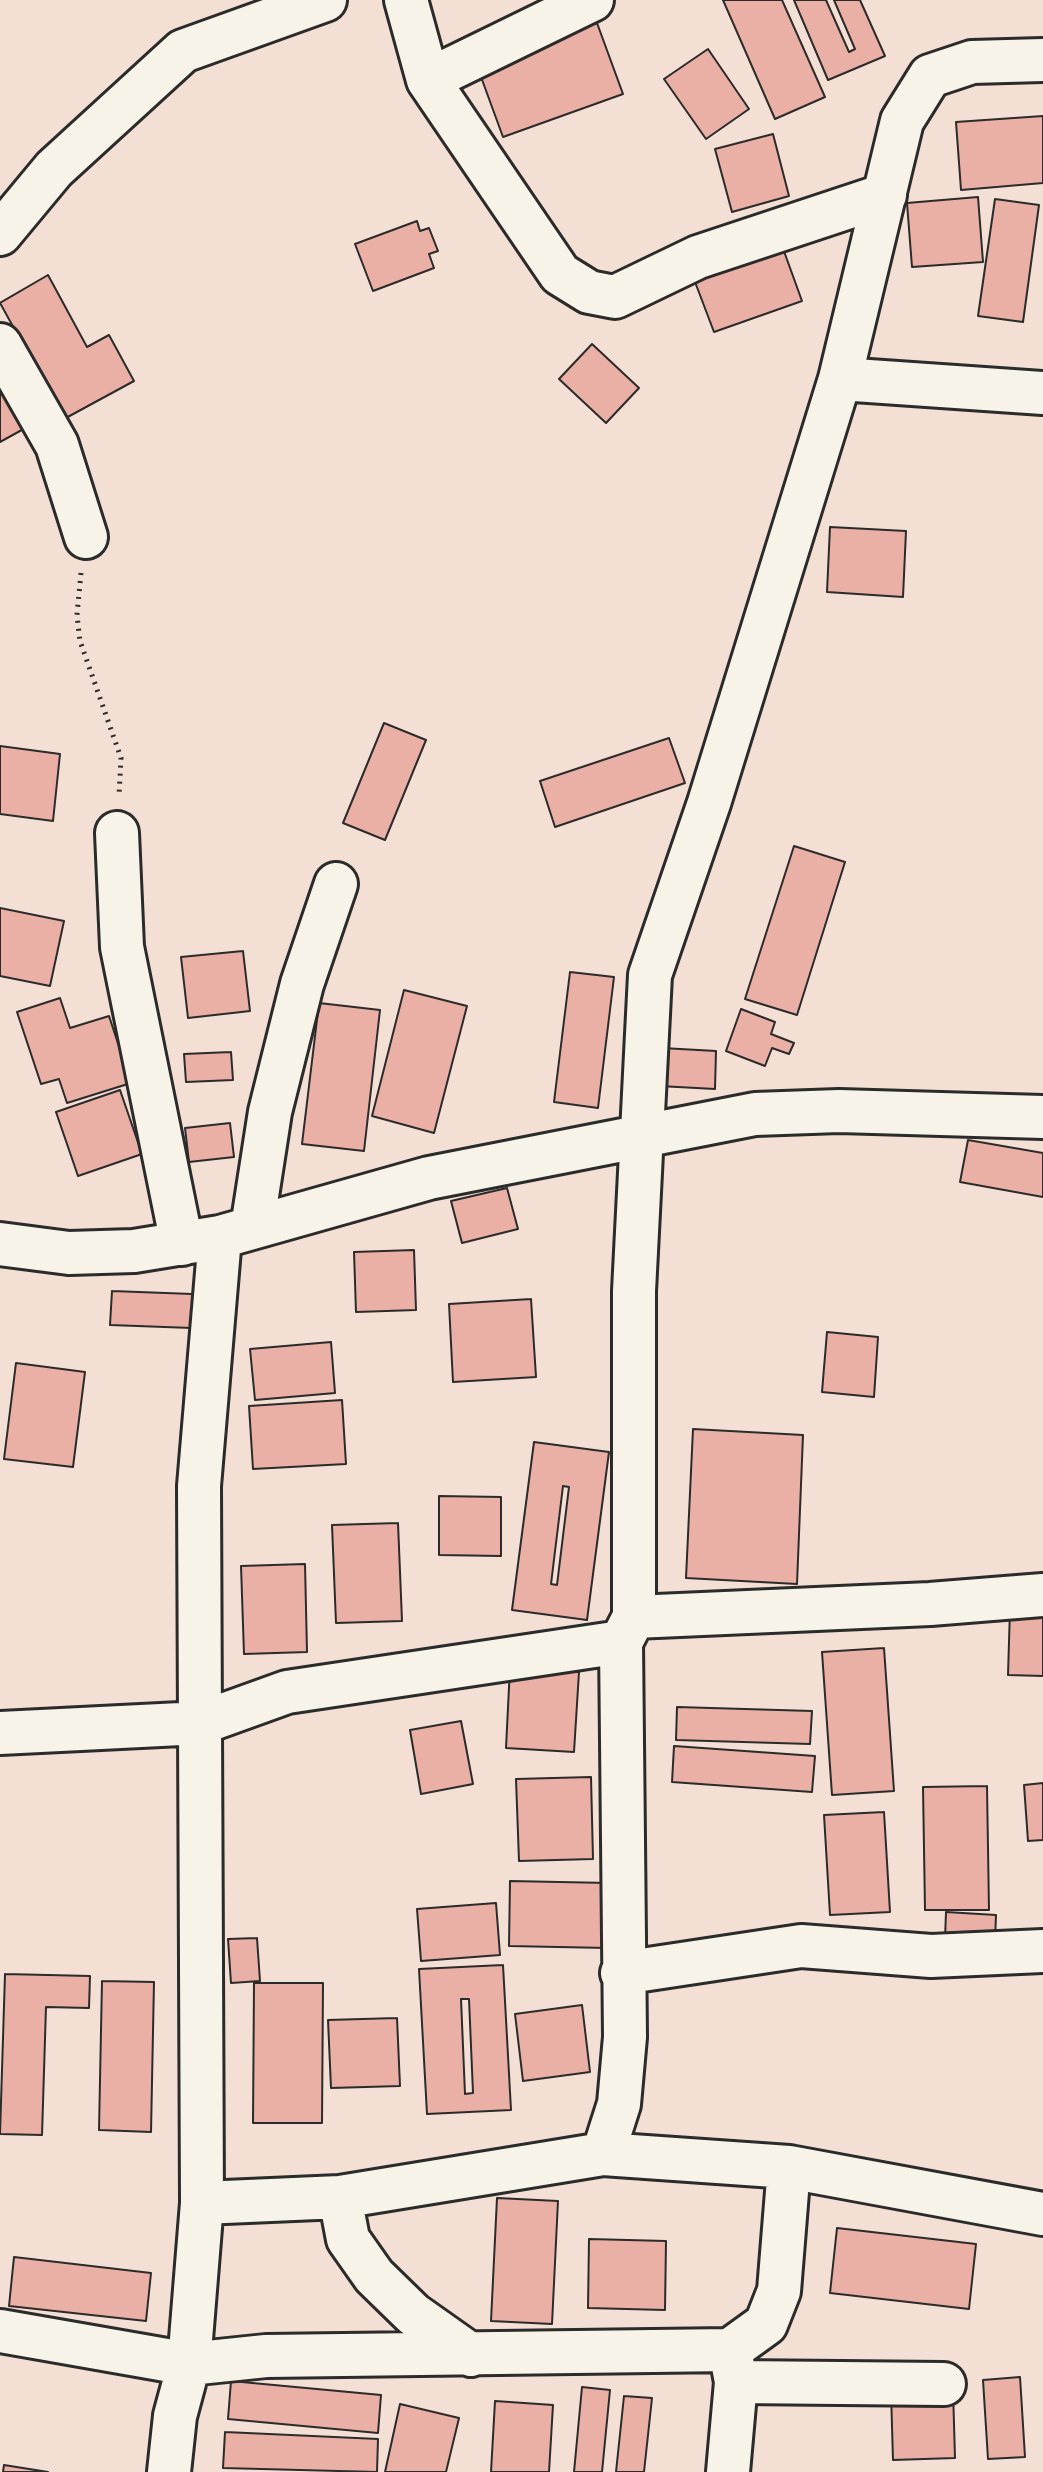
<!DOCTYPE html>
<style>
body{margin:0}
canvas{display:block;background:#f3dfd4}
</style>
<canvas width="1043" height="2472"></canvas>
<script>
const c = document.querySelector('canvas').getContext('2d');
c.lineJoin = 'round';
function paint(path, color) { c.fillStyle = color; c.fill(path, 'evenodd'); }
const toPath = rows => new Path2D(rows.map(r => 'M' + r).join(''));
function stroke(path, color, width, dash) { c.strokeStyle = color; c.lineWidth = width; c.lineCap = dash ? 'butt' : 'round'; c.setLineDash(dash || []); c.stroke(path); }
const building = toPath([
 [723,0,782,0,825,97,775,119,723,0],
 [794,0,826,0,849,52,855,49,834,0,860,0,885,56,828,80,794,0],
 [597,23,623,94,503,137,477,66,597,23],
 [708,49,749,109,706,139,664,79,708,49],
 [1043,116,1043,183,961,190,956,122,1043,116],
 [773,134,789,196,732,212,715,149,773,134],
 [978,197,983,262,912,267,907,203,978,197],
 [995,199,1039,205,1023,322,978,316,995,199],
 [417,221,420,231,429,228,438,251,429,254,434,268,373,291,355,244,417,221],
 [781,243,802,301,714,332,692,274,781,243],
 [48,275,87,347,109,335,134,381,64,419,0,303,48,275],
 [592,344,639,388,606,423,559,379,592,344],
 [0,374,29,426,0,442,0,374],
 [830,527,906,531,903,597,827,592,830,527],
 [384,723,426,740,385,840,343,823,384,723],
 [669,738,685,783,555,827,540,781,669,738],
 [0,746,60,754,53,821,0,814,0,746],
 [794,846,845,862,797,1015,745,999,794,846],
 [0,908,64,921,50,986,0,976,0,908],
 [243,951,250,1011,188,1018,181,957,243,951],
 [570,972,614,977,598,1108,554,1102,570,972],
 [404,990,467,1006,434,1133,372,1116,404,990],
 [60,998,70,1028,109,1016,131,1083,67,1103,59,1079,41,1084,17,1012,60,998],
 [319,1003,380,1010,364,1151,302,1144,319,1003],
 [741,1009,775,1022,771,1034,794,1043,789,1054,772,1048,765,1066,726,1051,741,1009],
 [662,1048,716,1051,715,1089,659,1086,662,1048],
 [231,1052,233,1080,186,1082,184,1054,231,1052],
 [120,1090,142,1154,78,1176,56,1112,120,1090],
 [230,1123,234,1157,189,1162,185,1128,230,1123],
 [968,1140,1043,1153,1043,1197,960,1182,968,1140],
 [507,1188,518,1229,462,1243,451,1201,507,1188],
 [414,1250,416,1310,356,1312,354,1252,414,1250],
 [112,1291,192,1294,192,1328,110,1325,112,1291],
 [531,1299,536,1377,453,1382,449,1304,531,1299],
 [827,1332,878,1337,874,1397,822,1392,827,1332],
 [331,1342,335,1393,255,1400,250,1349,331,1342],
 [16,1363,85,1372,73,1467,4,1459,16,1363],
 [342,1400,346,1464,253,1469,249,1406,342,1400],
 [693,1429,803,1435,797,1584,686,1578,693,1429],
 [534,1442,609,1452,587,1620,512,1610,534,1442],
 [563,1486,569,1487,557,1585,551,1584,563,1486],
 [439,1496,501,1497,501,1556,439,1555,439,1496],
 [398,1523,402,1621,336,1623,332,1525,398,1523],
 [305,1564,307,1652,244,1654,241,1566,305,1564],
 [1010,1609,1043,1610,1043,1676,1008,1675,1010,1609],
 [884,1648,894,1791,832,1795,822,1652,884,1648],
 [510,1667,579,1672,574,1752,506,1748,510,1667],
 [677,1707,812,1711,810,1744,676,1740,677,1707],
 [461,1721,473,1784,421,1794,410,1730,461,1721],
 [674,1746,815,1756,812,1792,672,1782,674,1746],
 [591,1777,593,1859,519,1861,516,1779,591,1777],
 [1043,1783,1043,1840,1028,1841,1024,1785,1043,1783],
 [987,1786,989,1910,925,1910,923,1787,987,1786],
 [884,1812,890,1912,830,1915,824,1815,884,1812],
 [510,1881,609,1883,608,1948,509,1946,510,1881],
 [496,1903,500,1955,421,1961,417,1909,496,1903],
 [946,1912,996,1915,995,1941,945,1939,946,1912],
 [257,1938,260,1981,231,1983,228,1939,257,1938],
 [503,1965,511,2110,427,2114,419,1969,503,1965],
 [461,1999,469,1999,473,2093,465,2094,461,1999],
 [5,1974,90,1976,89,2008,46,2007,42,2135,0,2134,5,1974],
 [102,1981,154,1982,151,2132,99,2130,102,1981],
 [254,1983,323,1983,322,2123,253,2123,254,1983],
 [582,2005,590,2072,523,2081,515,2014,582,2005],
 [397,2018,400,2086,331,2088,328,2020,397,2018],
 [497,2198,558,2201,552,2324,491,2321,497,2198],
 [837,2228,976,2244,969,2309,830,2293,837,2228],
 [589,2239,666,2241,665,2310,588,2308,589,2239],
 [14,2257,151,2273,146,2321,9,2306,14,2257],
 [1020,2377,1025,2457,988,2459,983,2380,1020,2377],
 [231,2381,381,2395,378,2433,228,2419,231,2381],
 [582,2387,610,2390,602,2472,574,2472,582,2387],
 [953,2390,955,2458,893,2460,891,2392,953,2390],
 [624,2396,652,2398,644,2472,616,2472,624,2396],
 [495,2401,553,2405,549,2472,491,2472,495,2401],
 [400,2404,459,2418,446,2472,385,2472,400,2404],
 [225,2432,378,2439,377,2472,223,2468,225,2432],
 [4,2465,48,2472,3,2472,4,2465]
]);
const path = toPath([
 [81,573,77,615,80,641,121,758,119,796]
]);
const minor = toPath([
 [406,0,428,80,560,274,589,292,615,297,698,257,885,195],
 [428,80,592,0],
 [0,234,54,169,183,51,325,0],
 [0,345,57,445,86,537],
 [840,379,1043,393],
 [117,833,122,947,182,1244],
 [252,1228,270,1112,302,984,336,884],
 [0,1244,69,1253,134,1251,220,1237,429,1178,755,1114,839,1111,1043,1117],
 [634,1617,930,1604,1043,1595],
 [0,1733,201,1723,287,1692,621,1642],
 [622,1973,801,1946,931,1956,1043,1951],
 [603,2154,789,2167,1043,2214],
 [340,2197,348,2239,374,2276,413,2314,471,2355],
 [202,2203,340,2197,603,2154,619,2104,625,2037,621,1642,634,1617,634,1291,650,975,709,803,840,379,902,121,930,76,972,62,1043,60],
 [0,2331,189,2364,266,2356,730,2350,766,2324,779,2291,789,2167],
 [736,2382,944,2384],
 [169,2472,175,2416,189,2364,202,2203,199,1486,220,1237],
 [728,2472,736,2382,731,2355]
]);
paint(building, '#eab0a5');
stroke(building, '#2b2b2b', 2);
stroke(minor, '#2b2b2b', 48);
stroke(path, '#2b2b2b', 5, [2, 6]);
stroke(minor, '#f7f3e8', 42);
</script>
